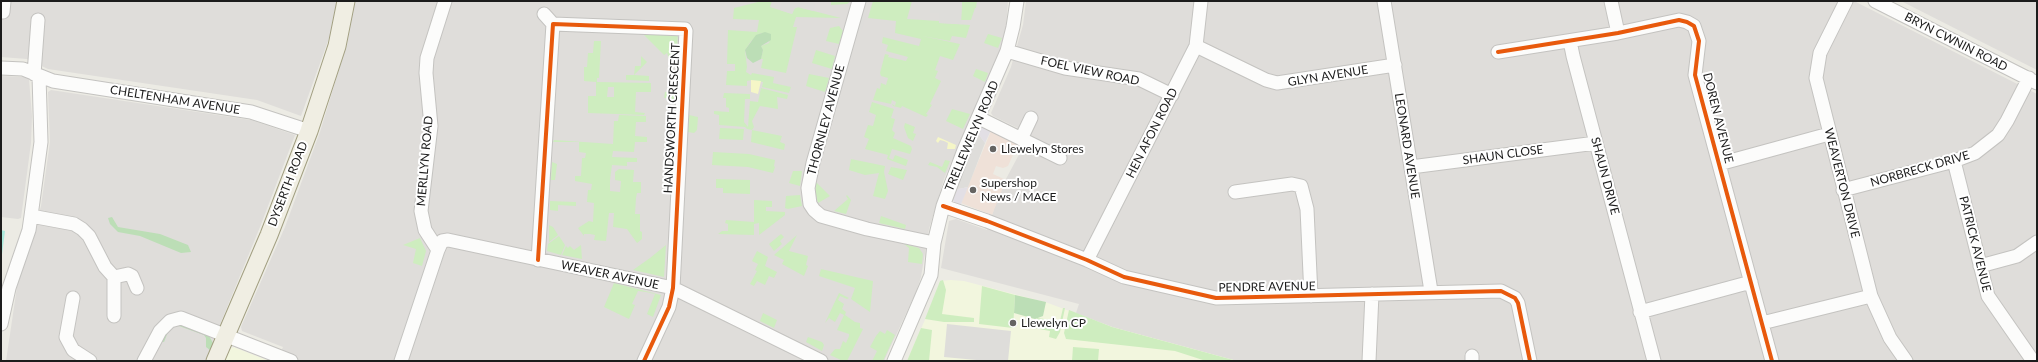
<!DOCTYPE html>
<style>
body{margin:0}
#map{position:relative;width:2038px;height:362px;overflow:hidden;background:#ecebe4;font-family:Lato,sans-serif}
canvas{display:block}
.frame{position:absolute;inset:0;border:2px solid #1c1c1c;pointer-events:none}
</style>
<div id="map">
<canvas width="2038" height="362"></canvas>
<div class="frame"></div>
</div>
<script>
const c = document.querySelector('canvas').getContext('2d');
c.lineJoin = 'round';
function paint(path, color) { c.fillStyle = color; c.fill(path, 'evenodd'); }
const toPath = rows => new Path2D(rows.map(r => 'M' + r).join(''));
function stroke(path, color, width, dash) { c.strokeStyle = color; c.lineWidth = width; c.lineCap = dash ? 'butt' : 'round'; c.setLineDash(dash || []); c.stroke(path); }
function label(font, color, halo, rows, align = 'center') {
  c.font = font + ' Lato,sans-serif'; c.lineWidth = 4; c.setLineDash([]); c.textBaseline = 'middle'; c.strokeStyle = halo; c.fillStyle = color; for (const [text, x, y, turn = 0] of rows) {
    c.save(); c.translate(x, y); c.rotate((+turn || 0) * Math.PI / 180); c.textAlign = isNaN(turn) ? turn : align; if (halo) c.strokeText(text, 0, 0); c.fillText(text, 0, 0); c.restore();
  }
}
const residential = toPath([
 [1,1,338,1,333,27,301,116,257,100,48,69,27,59,1,57],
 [355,1,1008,1,1006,28,999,53,944,179,929,229,921,277,916,292,884,361,277,361,283,347,242,331,241,327,285,227,320,132,347,43],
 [1026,1,1854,1,2037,94,2037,361,1237,361,1112,327,1076,313,1079,304,941,268,949,221,956,219,987,230,1000,190,1030,134,993,116,991,113,1011,67,1023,25],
 [1901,1,2037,1,2037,70],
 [1,76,27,77,29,79,32,116,31,143,21,218,18,219,1,217],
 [51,90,251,120,295,135,260,227,205,361,6,361,17,287,41,206,50,142,48,92]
]);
const commercial = toPath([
 [991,131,1018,144,1008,166,1003,168,996,166,993,174,1006,180,992,215,961,203]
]);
const education = toPath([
 [951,280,964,281,1048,303,1112,327,1237,361,907,361,934,299,940,281],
 [234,347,236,348,269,361,224,361,229,349]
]);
const grass = toPath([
 [762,1,772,1,770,7,792,14,795,8,798,7,841,18,796,17,793,27,797,27,786,73,761,68,763,59,761,59,763,50,761,46,769,43,771,34,761,33,751,41,745,50,747,67,746,72,751,75,752,73,774,77,773,83,791,87,789,93,762,87,763,82,752,80,747,81,747,86,726,85,727,71,735,71,735,64,727,64,728,30,757,32,759,20,733,19,734,8],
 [834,1,851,1,847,4,831,5,831,2],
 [873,1,912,1,907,19,939,21,939,23,970,25,966,38,952,36,950,41,922,36,960,44,953,60,940,56,935,70,938,71,935,78,941,81,930,104,932,105,926,114,928,115,926,117,902,106,901,108,893,106,892,104,895,106,896,102,892,100,891,104,873,100,877,88,880,89,881,83,886,85,888,78,881,76,880,73,885,54,889,55,888,57,906,61,908,57,886,51,888,45,882,43,883,37,919,46,921,39,895,33,896,21,868,18],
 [962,1,977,1,976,8,975,8,971,20,961,20],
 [839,26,843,31,839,44,826,41,830,28],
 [642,33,678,34,676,59,669,59,667,53,664,55],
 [988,34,1002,38,998,48,984,43],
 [594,41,601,41,599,78,597,78,597,82,651,83,651,92,636,92,635,112,645,113,644,115,588,113,588,96,596,96,596,82,584,81,584,67,587,67,588,53,593,53],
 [608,87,614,87,614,97,607,97],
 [816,50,835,56,832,69,812,63],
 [641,56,647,62,634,75,649,76,649,81,626,80,626,75,634,75,635,66,641,66],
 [976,69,988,73,985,82,973,76],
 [809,74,829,78,825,92,806,86],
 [761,88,788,95,787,99,777,97,778,109,760,106,752,121,754,127,752,130,782,136,780,142,785,144,784,150,751,142,752,130,747,129,745,127,719,125,719,115,714,114,714,111,729,112,729,108,726,107,726,98,723,98,724,93,750,94,750,99,745,99,744,122,748,127,750,101,758,102],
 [665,92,674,92,674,104,668,98,664,98],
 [872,102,894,109,891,118,895,119,892,130,895,133,893,138,911,146,912,149,910,154,892,149,889,158,893,160,895,155,908,160,906,166,887,159,888,155,865,149,869,139,864,137,868,125,873,126,876,115,869,112],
 [952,109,970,114,963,129,946,121],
 [619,115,646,116,646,122,636,122,635,136,647,137,647,142,635,142,634,152,613,151,612,157,637,158,637,162,627,162,627,166,612,165,610,180,610,191,620,192,621,181,615,180,615,172,619,169,634,170,633,182,641,182,641,193,637,193,636,198,635,214,640,214,640,231,642,232,642,239,637,243,627,229,613,227,614,213,609,213,606,241,594,240,595,235,590,234,584,234,584,236,578,228,589,221,593,222,594,203,587,202,588,190,591,190,592,184,575,181,575,176,581,176,582,158,585,158,586,153,579,152,579,142,553,142,554,140,613,144,614,121,618,121],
 [689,115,698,117,697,130,694,133,688,132],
 [905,123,915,127,913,133,916,134,913,141,908,138,904,127],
 [720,128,744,129,743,140,719,139],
 [713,152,749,154,775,160,774,166,775,167,773,173,748,167,712,165],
 [851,159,885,166,884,172,888,191,885,199,873,196,879,173,865,175,849,170],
 [945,160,950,161,945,173,937,167,928,165,930,162,942,167],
 [552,162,557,164,555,180,551,180],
 [891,167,907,170,903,180,888,174],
 [793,171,802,171,800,186,789,183],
 [716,179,750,180,750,194,723,193,723,188,716,188],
 [816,182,830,196,818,203,815,191],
 [800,195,802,206,788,209,785,208,786,196],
 [847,195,851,200,846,214,834,211,848,199,846,196],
 [754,200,772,201,772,207,766,207,766,211,785,212,785,215,759,235,759,223,754,224,754,235,718,234,722,231,728,231,728,224,725,223,726,220,754,222],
 [550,201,576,202,576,206,558,205,558,211,550,210],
 [881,216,906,225,905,229,879,223],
 [549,225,553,227,558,235,549,242],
 [781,234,784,237,780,241,782,244,774,251,769,244],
 [797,235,789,251,808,256,806,265,808,266,804,276,782,264,784,260,774,255],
 [559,236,565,245,561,255,547,251,548,244],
 [420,238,426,251,422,266,413,263,416,249,403,245],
 [904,244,919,248,923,254,922,264,908,262,909,248],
 [581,245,582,259,562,255,566,246,568,248,570,246,574,250],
 [666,245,664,277,633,270,650,258],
 [757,251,768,257,765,266,777,272,774,278,769,276,765,285,757,281,754,286,750,284,757,271,755,270,758,264,752,261],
 [821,269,873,281,870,312,851,299,855,288,819,276],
 [943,280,946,290,942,314,974,318,974,322,944,322,925,319,940,281],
 [614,283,661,295,653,317,647,314,655,294,646,292,638,291,632,304,635,305,629,319,604,307],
 [982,286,1015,295,1013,328,979,324],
 [839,293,849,298,847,299,840,296,838,300,844,304,842,309,846,312,845,315,855,322,860,323,860,328,863,329,847,361,843,361,830,355,835,349,840,349,843,341,846,343,849,336,849,334,837,330,844,315,840,313,835,322,829,318,825,323],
 [1063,308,1065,308,1060,332,1056,339,1049,337,1050,331,1034,328,1037,318,1060,321],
 [1069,310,1112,327,1237,361,1206,361,1175,351,1066,339,1064,333],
 [763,313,777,320,774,328,760,321],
 [921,328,932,330,929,361,907,361],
 [887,330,895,335,883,361,872,361,877,351,870,347,876,336,880,331,885,334],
 [808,337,822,342,824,345,822,351,806,342],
 [1073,347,1099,349,1098,361,1072,361]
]);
const forest = toPath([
 [765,32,771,34,771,40,761,46,763,50,761,59,753,63,747,58,745,50,756,35],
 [112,217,118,227,160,234,188,245,191,252,181,253,140,236,118,232,110,224,108,218],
 [1015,295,1046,302,1043,316,1035,319,1014,313],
 [180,322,208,334,213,343,210,350,206,347,206,338,204,335,179,326,173,327,168,332,164,342,160,341,166,329]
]);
const sand = toPath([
 [751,80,761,81,758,94,751,92],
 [938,137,956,145,955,149,947,149,948,143,944,141,940,140,938,143,936,141]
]);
const pitch = toPath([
 [1,230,5,231,1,262]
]);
const parking = toPath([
 [779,1,806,1,815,4,813,11,798,7,794,9,792,14,780,10,782,2],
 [864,1,870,1,862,29,855,32],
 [930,1,962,1,961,24,939,23,939,13,930,13],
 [977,132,985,143,968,187,954,190],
 [947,324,1011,331,1008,361,987,361,944,357]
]);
const plaza = toPath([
 [980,126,992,128,985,143,977,132],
 [968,187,960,207,954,203,952,197,954,190]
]);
const minor = toPath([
 [859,1,813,163,808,188,810,204,814,210,821,216,867,229,934,243],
 [1384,1,1431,291],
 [1611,1,1618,33],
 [1846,1,1820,53,1816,78,1871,296,1890,338,1906,361],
 [1875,1,2037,83],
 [3,12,4,1],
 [544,14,553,24],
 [1570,41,1573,56,1654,361],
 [1196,46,1266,80,1277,83,1395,65],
 [1007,51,1065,68,1139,79,1172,95],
 [1498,52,1618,33,1679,20,1687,22,1694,26,1699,41,1695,75,1772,361],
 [1,68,23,69,53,81,251,112,309,131],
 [34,74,38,20],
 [979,118,1060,158],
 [1021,139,1031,118],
 [1954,161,1988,296,2033,361],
 [1719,164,1829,134],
 [1411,167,1596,143],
 [1843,190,1954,161,1975,153,1998,135,2007,121,2029,78],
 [1235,192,1292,184,1301,186,1307,209,1311,296],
 [943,206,987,221,1087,260,1124,277,1216,298,1501,291,1515,298,1518,303,1530,361],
 [31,216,74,224,82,229,89,236,105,267,114,277,114,316],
 [438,250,442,241,448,240,673,288,821,361],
 [538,260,553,24,685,29,686,31,673,288,669,307,644,361],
 [1087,260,1196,46,1201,1],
 [1980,266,2017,256,2037,242],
 [114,277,128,274,132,276,137,288],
 [73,298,66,337,73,350,90,361],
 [1640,312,1751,282],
 [1762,323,1871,296],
 [1,324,9,288,29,230,31,216,41,142,39,76],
 [1472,356,1472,361],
 [144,361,160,331,170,321,181,318,291,361],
 [401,361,438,250,425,230,421,211,431,126,426,73,427,58,445,1],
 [894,361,931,275,934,243,943,206,964,150,1007,51,1013,27,1017,1],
 [1369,361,1372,294]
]);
const major = toPath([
 [215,361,269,235,309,131,337,46,346,1]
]);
const cycleway = toPath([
 [1498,52,1618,33,1679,20,1687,22,1694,26,1699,41,1695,75,1772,361],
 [943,206,987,221,1087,260,1124,277,1216,298,1501,291,1515,298,1518,303,1530,361],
 [538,260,553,24,685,29,686,31,673,288,669,307,644,361]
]);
const markers = [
 [993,149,4,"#656462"],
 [973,190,4,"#656462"],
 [1013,323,4,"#656462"]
];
const streetNames = [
 ["BRYN CWNIN ROAD",1956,42,27],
 ["FOEL VIEW ROAD",1090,71,12],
 ["GLYN AVENUE",1328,76,-9],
 ["CHELTENHAM AVENUE",175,100,9],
 ["HANDSWORTH CRESCENT",672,118,-87],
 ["DOREN AVENUE",1718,118,76],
 ["THORNLEY AVENUE",826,120,-75],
 ["HEN AFON ROAD",1152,133,-63],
 ["TRELLEWELYN ROAD",972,136,-67],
 ["LEONARD AVENUE",1407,146,81],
 ["SHAUN CLOSE",1503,155,-8],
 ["MERLLYN ROAD",425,161,-85],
 ["NORBRECK DRIVE",1920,169,-16],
 ["SHAUN DRIVE",1605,176,75],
 ["WEAVERTON DRIVE",1842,183,76],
 ["DYSERTH ROAD",288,184,-69],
 ["PATRICK AVENUE",1975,244,76],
 ["WEAVER AVENUE",610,275,12],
 ["PENDRE AVENUE",1267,287,-1]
];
const poiNames = [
 ["Llewelyn Stores",1001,149],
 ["Supershop",981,183],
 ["News / MACE",981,197],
 ["Llewelyn CP",1021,323]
];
paint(residential, '#dfddda');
paint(commercial, '#efe1d8');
paint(education, '#f2f6de');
paint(grass, '#ceedbf');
paint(forest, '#bcdeb6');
paint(sand, '#f5f6c7');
paint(pitch, '#abe9dc');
paint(parking, '#deddda');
paint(plaza, '#e2dfe5');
stroke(minor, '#c4c3c0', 15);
stroke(major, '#a29f81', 19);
stroke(minor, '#fcfcfb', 13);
stroke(major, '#f0eee3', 17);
stroke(cycleway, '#e8590c', 4);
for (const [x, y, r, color] of markers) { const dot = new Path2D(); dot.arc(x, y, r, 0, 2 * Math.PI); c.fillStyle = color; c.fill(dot); stroke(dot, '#fff', 1.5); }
label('12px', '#1c1c1c', '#fff', streetNames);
label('12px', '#1c1c1c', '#fff', poiNames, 'left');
</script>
